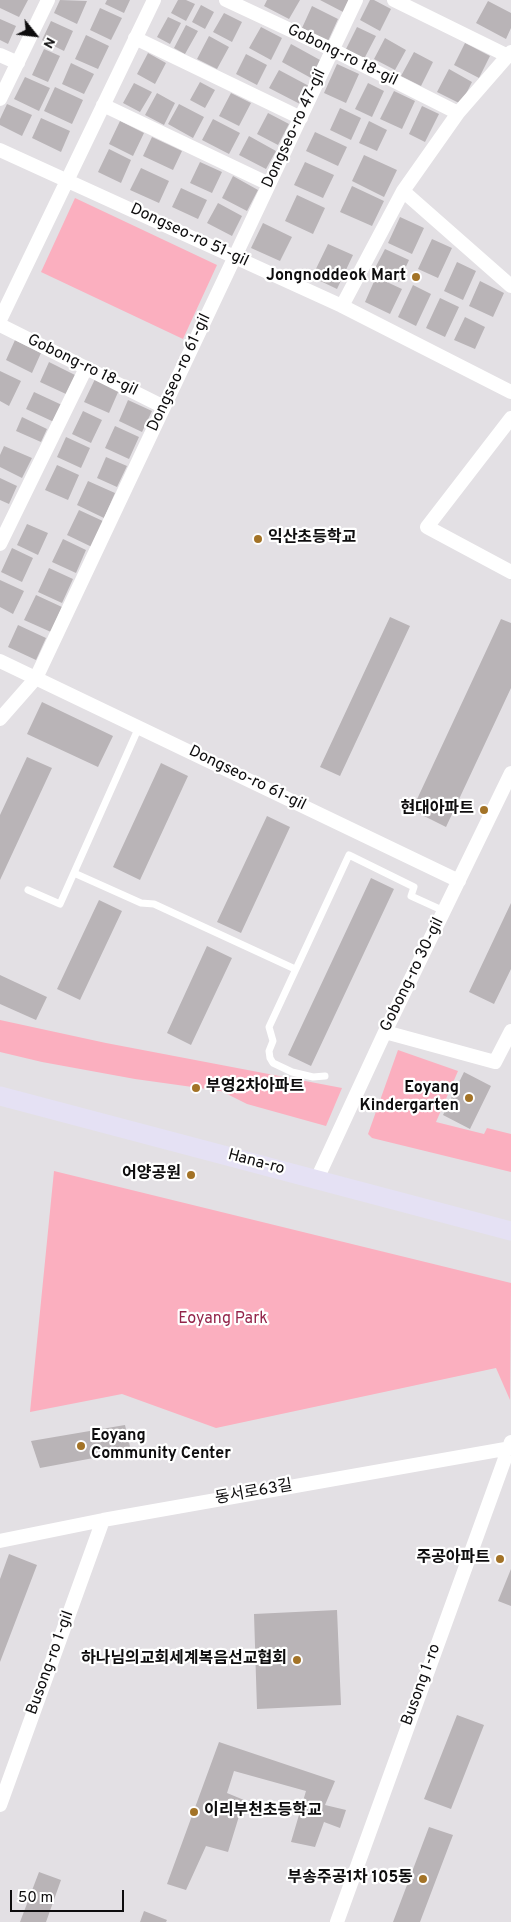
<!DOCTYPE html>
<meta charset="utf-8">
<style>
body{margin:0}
#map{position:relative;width:511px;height:1922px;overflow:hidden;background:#e3e0e4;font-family:Overpass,sans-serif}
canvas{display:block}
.north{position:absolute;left:10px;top:10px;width:50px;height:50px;-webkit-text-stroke:4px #fff;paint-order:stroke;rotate:119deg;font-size:14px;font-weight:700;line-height:20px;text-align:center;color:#0e0d0e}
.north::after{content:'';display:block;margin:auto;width:18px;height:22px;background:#0e0d0e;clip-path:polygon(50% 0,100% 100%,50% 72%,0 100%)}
.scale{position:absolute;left:10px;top:1890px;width:114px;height:22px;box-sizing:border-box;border:2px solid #0e0d0e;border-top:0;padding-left:6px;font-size:15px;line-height:18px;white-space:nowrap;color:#0e0d0e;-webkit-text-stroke:4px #fff;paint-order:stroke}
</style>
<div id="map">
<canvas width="511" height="1922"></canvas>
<div class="north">N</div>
<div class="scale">50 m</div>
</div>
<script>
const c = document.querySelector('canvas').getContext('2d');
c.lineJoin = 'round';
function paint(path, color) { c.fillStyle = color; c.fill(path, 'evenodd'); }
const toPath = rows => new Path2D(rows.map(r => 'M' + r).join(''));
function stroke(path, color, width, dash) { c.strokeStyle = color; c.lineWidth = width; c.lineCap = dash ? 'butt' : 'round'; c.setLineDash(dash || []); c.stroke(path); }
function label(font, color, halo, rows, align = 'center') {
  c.font = font + ' Overpass,"Noto Sans KR",sans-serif'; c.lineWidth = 4.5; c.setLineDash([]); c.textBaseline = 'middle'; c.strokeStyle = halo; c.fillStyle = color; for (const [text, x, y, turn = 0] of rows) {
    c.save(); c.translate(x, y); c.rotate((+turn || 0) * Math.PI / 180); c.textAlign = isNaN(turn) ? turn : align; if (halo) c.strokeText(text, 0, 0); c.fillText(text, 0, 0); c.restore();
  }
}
const green = toPath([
 [75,198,217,265,183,339,41,272],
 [0,1020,106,1043,342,1088,326,1126,247,1104,221,1091,135,1079,42,1062,0,1052],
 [398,1050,458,1071,436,1122,484,1134,487,1128,511,1134,511,1172,372,1138,368,1134],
 [54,1171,511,1283,510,1400,496,1368,216,1428,122,1394,30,1412]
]);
const building = toPath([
 [0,0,28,0,19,17,0,8],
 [60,0,87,1,77,24,54,13],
 [107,0,130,0,124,13,105,4],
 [178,0,186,0,195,4,186,21,171,13],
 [267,0,300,0,289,19,264,6],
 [320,0,351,0,345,13],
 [370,0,374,0,391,9,380,31,360,20],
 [488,1,511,13,511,28,506,39,476,23],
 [201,5,214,12,205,29,192,22],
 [312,6,338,19,328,41,302,28],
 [100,8,122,18,111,40,90,30],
 [224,13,242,22,232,42,213,32],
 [168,17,181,23,170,44,157,37],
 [0,19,16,26,8,44,0,40],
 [51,21,73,31,64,51,42,40],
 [186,25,198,31,185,54,174,48],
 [261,27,282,38,271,60,249,48],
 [357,27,376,36,364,59,346,49],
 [86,35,109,46,98,69,75,59],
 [209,36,229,47,217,69,197,59],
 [385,38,406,50,395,70,374,59],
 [465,43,490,56,479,78,454,65],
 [291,44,320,60,311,78,282,62],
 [44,49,60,56,48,82,32,75],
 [414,52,433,62,421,86,401,76],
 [148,53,166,63,155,84,137,74],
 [246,54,267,65,257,85,236,74],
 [71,63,94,74,84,94,62,84],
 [337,64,359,74,346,103,324,93],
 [449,69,472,82,461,104,437,92],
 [279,70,309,86,300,104,269,88],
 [25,77,50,88,39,111,14,99],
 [200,82,215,90,205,108,190,100],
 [134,83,152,92,140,112,123,103],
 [368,83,384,91,372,117,355,109],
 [55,87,83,100,72,124,44,111],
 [394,91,415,101,402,129,380,119],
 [157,93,175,103,164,125,145,115],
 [231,93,251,103,239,126,219,116],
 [7,104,32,115,22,136,0,125,0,119],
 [179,104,204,117,193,138,168,124],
 [422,106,439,114,425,142,409,134],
 [340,108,361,118,351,140,330,130],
 [268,113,289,124,278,145,257,134],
 [41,118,70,131,61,152,32,138],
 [213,119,240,133,229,154,202,140],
 [120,121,144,133,133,156,109,144],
 [369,121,387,130,377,151,359,143],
 [315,132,347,147,338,166,306,151],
 [249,136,276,151,266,169,239,155],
 [152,137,182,151,173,170,143,156],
 [109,149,131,160,121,183,98,172],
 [364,155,397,170,384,197,352,181],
 [200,162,222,172,212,193,190,183],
 [305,162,334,175,323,198,294,185],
 [141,168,169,181,159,203,130,190],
 [233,176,258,190,247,211,222,198],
 [352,186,384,201,372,226,340,212],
 [181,188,207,200,198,219,172,207],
 [297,195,325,208,313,234,285,221],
 [218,203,242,216,232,236,207,223],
 [400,217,424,228,412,254,388,243],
 [263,223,292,237,280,261,251,248],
 [432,239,452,248,438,278,418,269],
 [328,244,353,255,337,289,312,277],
 [385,249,409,260,399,282,374,270],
 [457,262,476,271,463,300,444,291],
 [376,277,402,289,390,314,365,302],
 [480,281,504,293,493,317,469,306],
 [413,285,431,294,416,326,398,317],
 [440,298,459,307,445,337,426,328],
 [465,317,485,327,475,349,454,340],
 [15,340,41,353,32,373,6,360],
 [49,362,75,375,66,394,40,382],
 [0,371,21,381,9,406,0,401],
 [95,379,119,390,109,413,84,402],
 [34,392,62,405,54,422,26,409],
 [128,400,152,411,142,432,119,421],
 [83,411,102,420,91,443,72,434],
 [22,417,47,429,41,442,16,431],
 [115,426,139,437,129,459,105,448],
 [66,437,90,448,81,468,57,457],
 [4,446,32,458,22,478,0,467,0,455],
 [106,457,127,466,117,487,97,478],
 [57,465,79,475,68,500,45,490],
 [0,478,17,486,9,504,0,500],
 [88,481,115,493,104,518,77,505],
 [79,510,105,522,94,548,67,535],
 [27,524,48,533,38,555,17,545],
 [63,539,86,550,76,573,52,562],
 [12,548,33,558,22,582,1,572],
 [49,568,73,579,62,603,38,592],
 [0,580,24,591,13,614,0,607],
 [36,595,62,607,51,632,24,620],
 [390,617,410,626,340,776,320,767],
 [501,619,511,623,511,688,446,827,412,810],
 [18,625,46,638,36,660,8,647],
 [42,702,113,736,98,767,27,734],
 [27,757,52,768,0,880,0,815],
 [161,763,188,776,140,880,113,867],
 [267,816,290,827,241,933,217,922],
 [371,878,394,889,311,1066,288,1055],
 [99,900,122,911,80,1000,57,989],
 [511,903,511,969,494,1004,469,992],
 [207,946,232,958,191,1045,167,1033],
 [0,975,47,997,36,1020,0,1004],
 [464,1072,491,1086,470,1129,443,1115],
 [125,1425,131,1451,40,1468,31,1441],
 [9,1554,37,1565,0,1662,0,1579],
 [511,1569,511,1606,498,1601],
 [337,1610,341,1705,257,1709,254,1614],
 [457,1715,484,1725,451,1809,424,1799],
 [219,1742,335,1781,325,1805,346,1810,340,1828,324,1822,315,1847,291,1842,306,1791,234,1771,227,1793,244,1800,228,1852,206,1846,186,1890,167,1884],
 [429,1827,453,1835,420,1922,393,1922],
 [39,1872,61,1880,46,1922,20,1922],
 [144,1911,167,1920,166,1922,140,1922]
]);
const lane = toPath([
 [74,873,141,903,154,904,295,969],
 [28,890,60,904,139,727],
 [325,1076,313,1077,292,1072,273,1063,270,1058,269,1051,273,1041,269,1027,349,855,414,887,411,896,444,911]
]);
const street = toPath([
 [226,0,333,50,458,113],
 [394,0,508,56],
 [135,38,301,118],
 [0,55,18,63],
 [0,99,48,0],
 [103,105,269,184],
 [0,150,342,306,511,392],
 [403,191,511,286],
 [342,306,403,191,458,113,511,52],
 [0,320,154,0],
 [0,325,164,407],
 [511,418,427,527,511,572],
 [0,544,86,368],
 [0,661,459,881],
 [0,719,36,678,356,0],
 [385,1032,495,1062,511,1031],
 [317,1179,385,1032,511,773],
 [0,1541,103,1520,511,1448],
 [0,1805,103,1520],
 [337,1922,511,1442]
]);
const secondary = toPath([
 [0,1096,511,1231]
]);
const markers = [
 [416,277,5,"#a37327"],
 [258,539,5,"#a37327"],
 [484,810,5,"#a37327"],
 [196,1088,5,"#a37327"],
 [469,1098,5,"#a37327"],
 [191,1175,5,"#a37327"],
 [81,1446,5,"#a37327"],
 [500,1559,5,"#a37327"],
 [297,1660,5,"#a37327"],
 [194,1812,5,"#a37327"],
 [423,1879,5,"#a37327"]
];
const streetNames = [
 ["Gobong-ro 18-gil",342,56,26],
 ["Dongseo-ro 47-gil",295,129,-65],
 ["Dongseo-ro 51-gil",189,236,25],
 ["Gobong-ro 18-gil",82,366,26],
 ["Dongseo-ro 61-gil",180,373,-65],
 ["Dongseo-ro 61-gil",247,779,26],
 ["Gobong-ro 30-gil",413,975,-64],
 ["Hana-ro",256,1163,15],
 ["동서로63길",254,1493,-10],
 ["Busong-ro 1-gil",51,1663,-70],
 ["Busong 1-ro",422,1685,-70]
];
const poiNames = [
 ["Jongnoddeok Mart",406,277],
 ["익산초등학교",268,539,"left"],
 ["현대아파트",474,810],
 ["부영2차아파트",206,1088,"left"],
 ["Eoyang",459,1089],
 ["Kindergarten",459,1107],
 ["어양공원",181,1175],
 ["Eoyang",91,1437,"left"],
 ["Community Center",91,1455,"left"],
 ["주공아파트",490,1559],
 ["하나님의교회세계복음선교협회",287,1660],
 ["이리부천초등학교",204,1812,"left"],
 ["부송주공1차 105동",413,1879]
];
const parkNames = [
 ["Eoyang Park",223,1320]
];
paint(green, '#fbafbf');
paint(building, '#b9b4b7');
stroke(lane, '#fff', 7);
stroke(street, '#fff', 14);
stroke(secondary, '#e5e1f4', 19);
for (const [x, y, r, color] of markers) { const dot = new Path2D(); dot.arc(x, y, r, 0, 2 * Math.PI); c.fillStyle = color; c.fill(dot); stroke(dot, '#fff', 2); }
label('16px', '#0e0d0e', '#fff', streetNames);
label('bold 16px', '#0e0d0e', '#fff', poiNames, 'right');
label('16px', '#93244a', '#fff', parkNames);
</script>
